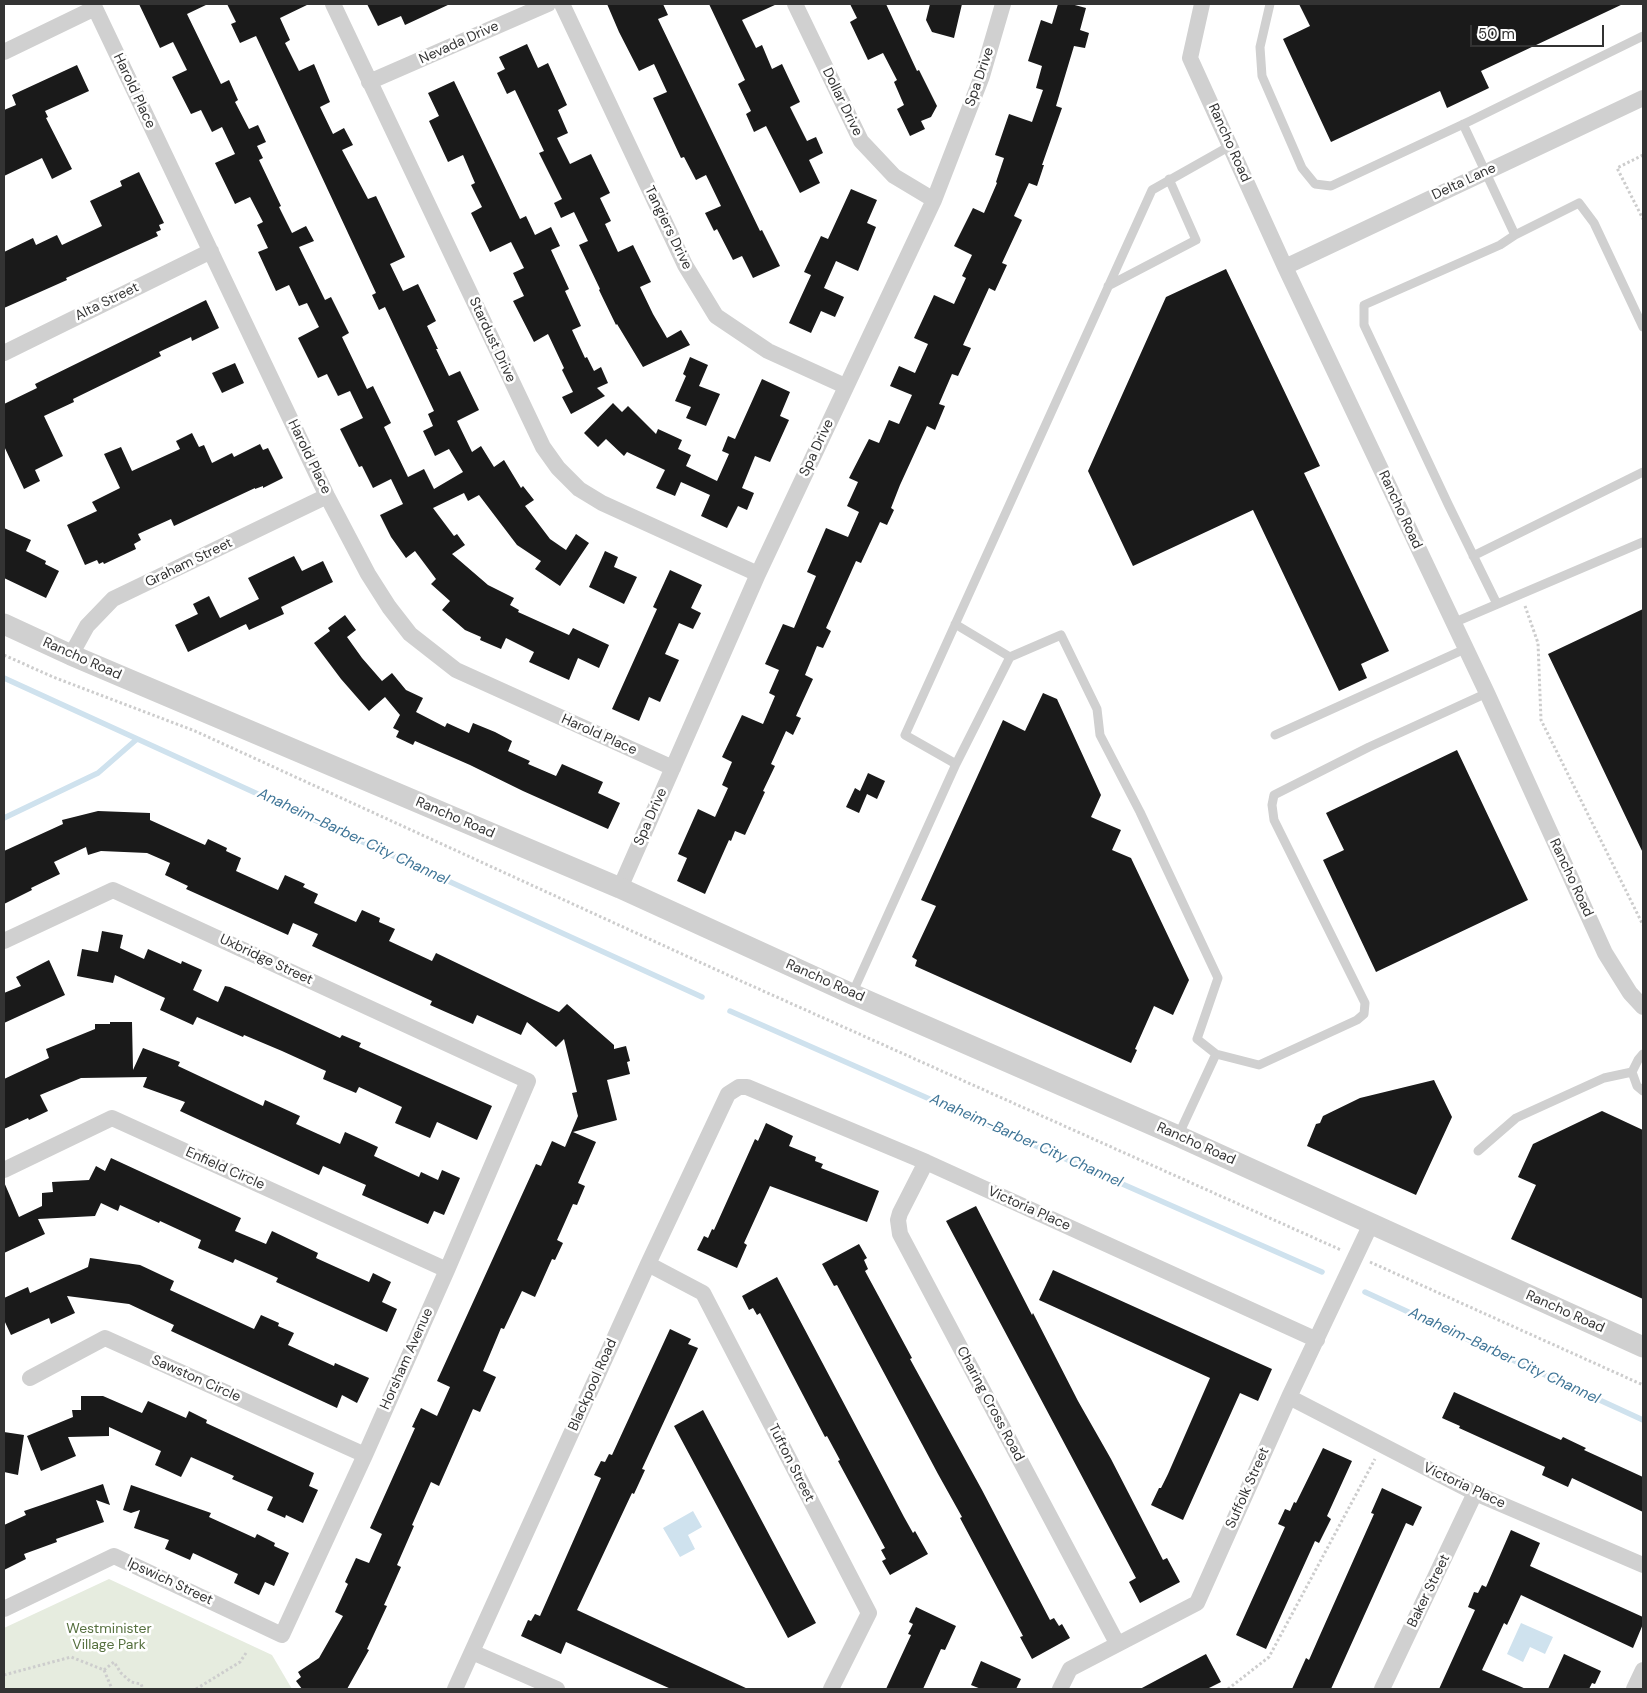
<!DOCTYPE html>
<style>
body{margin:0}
#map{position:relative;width:1647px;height:1693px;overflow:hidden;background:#fff;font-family:"DM Sans",sans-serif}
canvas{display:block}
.frame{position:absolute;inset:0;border:5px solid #333;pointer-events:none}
.scale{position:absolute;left:1470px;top:25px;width:134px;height:22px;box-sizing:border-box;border:2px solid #333;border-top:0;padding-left:6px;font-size:15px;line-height:18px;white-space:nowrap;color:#333;-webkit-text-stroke:4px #fff;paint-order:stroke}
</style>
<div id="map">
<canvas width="1647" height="1693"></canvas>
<div class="frame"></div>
<div class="scale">50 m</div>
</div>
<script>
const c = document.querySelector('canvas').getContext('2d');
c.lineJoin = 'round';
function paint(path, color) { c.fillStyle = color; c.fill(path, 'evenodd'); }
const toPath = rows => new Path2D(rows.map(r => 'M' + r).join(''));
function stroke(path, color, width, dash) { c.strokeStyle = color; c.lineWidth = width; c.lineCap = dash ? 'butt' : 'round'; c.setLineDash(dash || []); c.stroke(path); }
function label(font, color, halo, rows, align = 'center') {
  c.font = font + ' "DM Sans",sans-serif'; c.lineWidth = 5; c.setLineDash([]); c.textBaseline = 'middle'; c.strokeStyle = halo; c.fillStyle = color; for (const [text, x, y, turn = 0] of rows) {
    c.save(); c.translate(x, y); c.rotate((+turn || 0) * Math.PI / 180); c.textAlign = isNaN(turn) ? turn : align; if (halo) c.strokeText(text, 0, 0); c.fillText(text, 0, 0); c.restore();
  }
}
const green = toPath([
 [109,1579,272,1655,292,1689,4,1689,4,1628]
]);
const water = toPath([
 [693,1511,702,1527,688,1535,695,1549,680,1557,663,1528],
 [1521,1623,1553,1637,1545,1654,1530,1647,1523,1662,1507,1654]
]);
const stream = toPath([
 [4,678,702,997],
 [4,818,98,773,137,739],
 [730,1011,1322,1272],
 [1365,1292,1643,1420]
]);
const building = toPath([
 [139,4,208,4,187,14,221,84,229,80,238,100,235,102,249,129,258,125,266,142,257,146,263,158,259,160,281,206,279,207,292,233,306,226,314,241,299,247,325,300,331,297,349,333,342,337,367,389,373,386,391,423,384,427,408,477,424,469,434,489,463,472,449,449,435,456,423,431,433,426,428,414,434,411,385,307,379,310,372,295,376,293,264,53,256,36,240,43,231,24,236,22,227,4,309,4,280,18,290,40,285,43,299,71,314,64,330,102,320,107,333,134,344,128,353,145,342,150,368,199,376,196,405,257,390,264,403,291,418,284,436,321,427,326,438,349,436,349,449,376,460,371,479,410,457,421,472,452,481,446,494,467,504,460,521,488,523,486,534,500,525,506,550,539,566,550,576,534,589,543,560,586,535,569,541,561,517,545,479,495,468,501,464,493,433,508,454,536,457,534,465,545,452,554,488,585,514,598,510,605,519,610,518,612,569,635,573,628,609,645,599,668,578,658,569,680,529,662,534,652,506,638,501,649,480,640,481,637,465,630,442,610,450,601,431,584,436,579,415,551,406,558,391,537,380,515,403,504,391,479,373,488,362,466,359,467,340,429,363,418,350,391,338,396,327,374,318,378,298,338,319,327,307,303,299,306,289,285,276,291,258,252,268,248,257,225,263,222,250,197,235,204,215,163,235,154,222,127,212,132,201,110,191,114,172,77,187,70,173,42,160,48],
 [367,4,450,4,405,25,401,16,378,26],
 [607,4,663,4,668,15,658,19,760,231,762,230,780,266,753,278,742,256,733,260,717,229,714,231,705,213,721,206,706,175,696,180,684,157,681,158,653,98,667,92,654,64,639,71,619,32],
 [709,4,777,4,742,20,756,48,762,45,772,69,782,64,790,81,800,102,790,107,807,141,816,137,823,153,809,160,820,183,800,193,766,126,754,132,746,114,751,111,738,84,745,80],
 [850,4,886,4,917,71,919,70,937,106,931,117,921,121,925,129,910,136,897,109,904,105,894,82,897,80,883,53,868,60,850,22,857,18],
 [930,4,962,4,954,38,932,32,926,20],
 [1058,4,1071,4,1086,8,1080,30,1089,33,1085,48,1074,46,1056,106,1062,108,1042,165,1044,165,1037,186,1029,183,1014,216,1022,220,1002,263,1007,265,995,291,989,288,963,345,971,348,958,376,952,374,939,404,945,406,935,430,927,426,900,485,891,508,894,510,887,525,880,522,861,563,856,561,826,628,831,631,823,648,817,646,805,675,813,679,796,716,801,718,793,735,786,731,771,764,775,766,763,791,765,792,745,835,735,831,731,841,729,840,705,894,677,881,687,858,678,854,698,809,715,817,728,788,722,785,732,762,722,757,742,715,763,724,775,696,769,693,779,670,765,664,783,624,794,628,816,576,807,572,826,528,848,537,859,512,847,506,858,482,849,478,869,439,879,443,889,420,899,424,912,395,890,386,899,366,915,373,928,344,914,338,934,295,954,304,966,278,962,276,972,255,954,246,973,208,984,213,997,183,996,182,1004,158,995,155,1009,114,1032,122,1043,90,1036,88,1042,66,1028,61,1041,20,1052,24],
 [1299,4,1623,4,1481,71,1489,88,1447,108,1440,91,1331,142,1283,39,1310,26],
 [527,44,538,68,548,63,567,105,558,110,568,133,557,138,570,164,591,154,610,193,600,198,611,221,605,224,618,252,633,245,651,282,640,287,653,314,667,338,681,330,690,345,643,367,617,324,616,325,599,290,600,289,579,245,588,241,574,212,561,218,554,203,562,199,539,153,544,151,515,90,507,94,497,73,505,69,499,57],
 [77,65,89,91,45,111,48,117,46,118,72,169,52,179,42,158,4,176,4,110,16,105,12,95],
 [454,81,520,219,526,216,535,235,551,227,560,246,551,250,569,289,565,291,581,326,572,330,585,358,587,357,594,371,601,367,608,383,597,388,605,396,571,414,562,397,573,392,562,370,564,368,548,334,534,342,513,301,524,296,513,273,524,268,511,242,490,252,471,213,482,207,471,185,475,183,463,155,448,162,429,121,439,116,428,93],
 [139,172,164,223,159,225,161,230,156,232,158,236,66,278,67,280,4,308,4,252,33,238,36,245,57,235,62,245,102,226,90,201,122,186,120,181],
 [851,189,877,200,867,223,876,227,858,271,836,261,824,288,844,297,835,317,821,311,811,333,789,323,811,275,804,272,821,236,828,239],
 [1226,269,1320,466,1304,473,1389,651,1361,664,1367,678,1339,691,1253,510,1133,566,1088,471,1166,297],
 [206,300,219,328,192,341,191,337,159,352,161,356,73,399,74,402,44,416,63,456,35,470,40,481,24,489,4,446,4,404,37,388,35,384],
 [690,357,708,365,699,386,720,394,706,426,686,418,691,407,675,401,686,376,683,374],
 [235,363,244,383,222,393,212,373],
 [762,379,790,392,780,416,789,420,770,462,755,456,742,488,754,493,747,510,738,506,727,528,701,516,710,495,681,482,675,496,656,488,665,470,627,452,624,456,606,439,598,447,584,433,613,403,622,412,628,406,656,434,658,429,682,440,678,449,691,455,686,466,717,481,729,454,722,451,728,436,735,439],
 [192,433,199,447,204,445,212,463,232,453,234,457,260,444,263,450,268,448,283,478,263,488,263,486,255,489,255,488,174,526,171,519,138,534,141,540,134,544,136,549,104,564,103,562,99,564,97,560,85,565,67,525,97,511,92,502,120,488,104,454,121,447,132,471,180,449,176,441],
 [4,528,31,540,26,551,46,561,45,564,59,571,46,598,4,578],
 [605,551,618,557,614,567,637,577,624,604,589,587],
 [294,556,302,571,323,561,333,582,281,607,284,614,249,630,246,624,188,652,175,625,198,614,193,604,209,596,220,618,259,599,248,578],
 [670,570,702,585,691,608,701,613,693,629,679,623,665,654,679,660,660,702,649,697,639,721,612,709,657,609,653,607],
 [1643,609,1643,853,1548,654],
 [345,615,356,630,347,637,362,658,382,681,392,673,406,690,423,698,416,712,445,727,447,723,469,733,473,723,495,732,512,741,508,751,530,761,528,764,556,776,562,764,603,782,598,793,620,803,608,829,523,791,470,765,415,741,413,745,396,737,399,731,393,728,400,715,385,697,369,711,341,679,314,643,330,631,328,628],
 [1043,693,1057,699,1101,795,1091,817,1121,830,1112,850,1131,858,1189,980,1173,1015,1154,1006,1135,1049,1137,1050,1131,1063,915,966,917,960,912,957,936,906,921,900,1003,720,1025,731],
 [1457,750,1528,900,1376,972,1323,860,1344,850,1326,813],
 [868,773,885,781,877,799,867,794,859,813,846,807,855,788,860,791],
 [98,811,150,813,150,820,205,845,208,839,227,848,226,851,241,858,236,871,278,890,285,875,305,884,303,887,318,894,314,903,356,922,362,910,380,918,379,922,395,929,389,941,432,961,436,953,559,1012,567,1004,614,1045,614,1049,626,1046,630,1061,627,1062,630,1074,607,1080,617,1120,573,1132,596,1142,578,1183,585,1186,577,1205,573,1204,557,1240,563,1243,555,1260,552,1259,535,1297,522,1291,504,1329,501,1328,483,1371,496,1377,480,1412,473,1409,439,1486,431,1482,412,1525,414,1526,397,1565,401,1567,384,1605,387,1606,367,1649,369,1650,347,1689,302,1689,296,1681,301,1677,298,1672,319,1658,343,1616,335,1612,348,1584,345,1582,356,1558,369,1563,382,1534,370,1528,415,1428,412,1427,421,1408,437,1416,450,1387,437,1381,536,1164,541,1166,552,1141,565,1147,578,1116,572,1093,577,1092,564,1039,556,1047,527,1022,521,1035,477,1015,473,1024,430,1005,432,1001,312,946,318,934,293,923,288,935,186,889,188,886,165,875,170,863,147,853,101,851,88,855,86,847,54,862,60,874,31,888,32,890,4,904,4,851,63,824,62,820],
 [102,931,123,935,120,948,144,959,148,949,181,964,182,961,202,970,193,990,218,1002,225,986,230,987,340,1038,342,1035,361,1043,359,1047,492,1106,477,1140,437,1122,430,1138,395,1123,402,1107,359,1087,356,1093,323,1079,326,1071,282,1051,244,1035,243,1037,197,1017,193,1025,160,1010,165,998,115,975,113,983,77,976,82,949,98,952],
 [49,960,65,995,4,1023,4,993,21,986,16,977],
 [110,1022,132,1022,133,1070,143,1048,180,1062,178,1066,263,1106,265,1100,300,1116,296,1124,340,1144,345,1132,365,1141,378,1147,374,1156,419,1177,421,1172,438,1180,442,1170,460,1178,444,1215,434,1211,428,1224,362,1195,366,1185,323,1166,319,1175,208,1124,180,1111,185,1102,143,1087,147,1077,81,1078,40,1095,48,1111,29,1120,28,1118,4,1129,4,1079,49,1058,46,1049,95,1029,95,1024,110,1024],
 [1434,1080,1452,1117,1416,1195,1307,1146,1316,1124,1320,1123,1323,1116,1360,1098],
 [1602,1111,1643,1130,1643,1299,1511,1239,1536,1185,1518,1177,1533,1144],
 [766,1123,793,1136,789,1146,816,1157,815,1161,823,1164,821,1168,879,1191,867,1222,770,1186,744,1243,747,1245,737,1268,697,1250,704,1236,708,1238,712,1229,714,1230,755,1139,758,1141],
 [111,1158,241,1218,235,1231,266,1244,272,1231,318,1253,316,1258,369,1282,373,1273,391,1282,382,1302,397,1309,387,1332,276,1282,278,1278,235,1259,233,1263,198,1248,201,1240,160,1221,159,1223,120,1205,118,1211,101,1203,95,1216,38,1219,45,1234,4,1253,4,1182,19,1217,42,1206,42,1193,53,1192,52,1182,89,1180,96,1166,105,1171],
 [976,1206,1032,1315,1033,1313,1078,1401,1111,1459,1163,1560,1167,1558,1180,1582,1140,1603,1129,1582,1136,1578,946,1221],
 [859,1244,867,1258,864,1260,868,1269,865,1271,912,1358,910,1359,982,1490,1050,1620,1054,1618,1059,1626,1062,1624,1070,1638,1032,1659,1020,1637,1023,1636,960,1518,962,1517,938,1474,837,1285,834,1286,822,1264],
 [90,1258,140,1265,174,1281,170,1290,254,1329,261,1315,279,1323,278,1326,294,1333,288,1345,334,1366,335,1363,369,1378,357,1403,342,1395,337,1408,171,1331,174,1325,129,1304,67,1296,75,1313,51,1324,49,1318,11,1335,4,1320,4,1298,28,1287,30,1293,88,1267],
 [1053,1270,1272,1369,1258,1401,1240,1393,1183,1520,1151,1505,1159,1488,1161,1488,1168,1474,1210,1378,1039,1300],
 [777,1277,904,1517,913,1533,915,1531,928,1554,890,1575,882,1561,886,1559,881,1550,885,1548,838,1461,840,1460,827,1436,825,1437,760,1313,757,1315,753,1308,749,1310,742,1296],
 [670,1329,691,1339,688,1344,698,1348,642,1469,645,1470,634,1494,632,1493,577,1610,748,1689,671,1689,566,1642,561,1654,521,1636,528,1620,531,1621,535,1614,540,1616,601,1478,594,1475,601,1461,605,1462,609,1454,612,1455],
 [1454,1392,1561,1440,1563,1437,1586,1448,1584,1450,1643,1477,1643,1512,1572,1478,1568,1487,1542,1475,1545,1467,1459,1428,1460,1426,1442,1418],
 [81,1396,103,1396,142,1413,148,1401,186,1418,189,1411,207,1420,206,1423,314,1473,309,1486,318,1490,303,1523,286,1515,285,1518,267,1510,273,1497,232,1479,234,1476,191,1457,181,1477,155,1465,161,1451,109,1427,109,1436,68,1437,76,1456,41,1471,27,1436,73,1417,72,1410,81,1410],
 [703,1410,816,1623,788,1638,674,1426],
 [4,1432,24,1435,18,1475,4,1472],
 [1323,1448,1352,1461,1327,1516,1331,1519,1319,1543,1315,1541,1266,1649,1236,1635,1285,1527,1278,1524,1285,1509,1290,1511,1294,1502,1296,1503],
 [103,1484,110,1505,96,1500,104,1522,56,1539,57,1542,24,1554,26,1559,4,1570,4,1525,26,1515,24,1511],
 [131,1485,211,1513,209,1517,255,1538,257,1534,275,1543,274,1546,289,1553,274,1586,265,1582,259,1595,234,1583,238,1574,193,1553,190,1560,165,1549,169,1540,134,1528,140,1510,131,1513,123,1510],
 [1382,1488,1422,1507,1413,1526,1406,1523,1331,1689,1292,1689,1306,1658,1309,1660,1320,1635,1374,1514,1371,1513],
 [1511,1530,1540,1543,1530,1566,1643,1617,1643,1624,1633,1648,1521,1595,1507,1625,1504,1623,1482,1670,1526,1689,1439,1689,1475,1610,1468,1607,1474,1592,1478,1593,1482,1585,1486,1587],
 [916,1607,956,1626,945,1650,941,1649,923,1689,886,1689,911,1635,908,1634,913,1624,909,1622],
 [1206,1654,1221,1682,1207,1689,1140,1689],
 [1564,1654,1601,1671,1595,1684,1592,1683,1589,1689,1548,1689],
 [981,1661,1021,1679,1016,1689,981,1689,971,1685]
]);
const path = toPath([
 [1643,155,1617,168,1643,219],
 [1525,606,1538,643,1541,720,1643,925],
 [4,655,53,677,195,731,741,981,1341,1250],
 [1370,1262,1643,1385],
 [104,1670,114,1662,121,1673,131,1682,141,1684,143,1689],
 [4,1675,71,1657,104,1670,112,1689],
 [196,1689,240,1662,246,1653],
 [1228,1689,1269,1657,1375,1459]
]);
const service = toPath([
 [1270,4,1260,47,1262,76,1302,168,1315,184,1331,186,1470,121,1643,36],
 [1463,124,1515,235,1500,245,1364,305,1364,325,1448,504,1497,604],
 [1515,235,1579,203,1594,223,1643,327],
 [1108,286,1196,240,1169,179],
 [1473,556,1643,472],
 [1453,623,1643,542],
 [955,624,1010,657],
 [1275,735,1465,649],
 [956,764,1010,657,1061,635,1097,709,1100,735,1140,812,1218,978,1197,1039,1216,1054,1178,1136],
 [852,994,956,764,905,735,1152,190,1230,146],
 [1216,1054,1259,1065,1357,1020,1364,1014,1365,1003,1274,820,1272,805,1274,795,1369,747,1487,693],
 [1643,1054,1638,1060,1632,1072,1637,1086,1643,1091],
 [1478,1151,1516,1118,1604,1078,1632,1072]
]);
const minor = toPath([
 [93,4,327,496,368,574,389,607,410,634,456,670,673,768],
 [333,4,543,447,558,468,579,489,602,503,758,574],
 [562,4,685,265,716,316,768,351,845,386],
 [795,4,861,141,894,176,934,200],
 [1202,4,1190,58,1285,267,1487,693,1605,953,1630,993,1643,1007],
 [4,52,95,8],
 [369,82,548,4],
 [1285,267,1643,98],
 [4,353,211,251],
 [71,655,87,626,113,599,327,496],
 [620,888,758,574,934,200,982,76,1003,4],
 [4,941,113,890,528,1081,447,1270,365,1455,282,1635,114,1556,4,1609],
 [926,1162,900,1213,898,1220,900,1234,1117,1643],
 [4,1170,112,1118,447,1270],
 [648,1264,703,1293,869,1613,831,1689],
 [30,1378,105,1338,365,1455],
 [1289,1397,1475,1493,1643,1565],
 [472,1652,557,1689],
 [455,1689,648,1264,728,1094,739,1087,747,1087,926,1162,1317,1340],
 [1060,1689,1070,1669,1197,1603,1289,1397,1371,1224],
 [1382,1689,1475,1493],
 [1634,1689,1643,1670]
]);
const tertiary = toPath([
 [4,624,71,655,620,888,852,994,1178,1136,1643,1347]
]);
const streetNames = [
 ["Nevada Drive",459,43,-24],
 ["Spa Drive",980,77,-71],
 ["Harold Place",134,91,65],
 ["Dollar Drive",842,102,64],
 ["Rancho Road",1229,143,66],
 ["Delta Lane",1464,182,-25],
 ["Tangiers Drive",668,228,64],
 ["Alta Street",107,302,-26],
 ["Stardust Drive",492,340,65],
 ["Spa Drive",817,448,-65],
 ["Harold Place",309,457,64],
 ["Rancho Road",1400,510,65],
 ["Graham Street",189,563,-26],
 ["Rancho Road",82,659,24],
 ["Harold Place",599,735,24],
 ["Spa Drive",651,817,-66],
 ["Rancho Road",455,818,23],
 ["Rancho Road",1571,878,65],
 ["Uxbridge Street",266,960,25],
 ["Rancho Road",825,981,24],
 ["Rancho Road",1196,1144,24],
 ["Enfield Circle",225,1169,24],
 ["Victoria Place",1029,1209,24],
 ["Rancho Road",1565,1312,24],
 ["Horsham Avenue",407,1359,-66],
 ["Sawston Circle",196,1379,24],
 ["Blackpool Road",593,1385,-66],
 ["Charing Cross Road",990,1404,62],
 ["Tufton Street",791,1463,63],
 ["Victoria Place",1464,1486,25],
 ["Suffolk Street",1248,1488,-66],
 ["Ipswich Street",170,1582,25],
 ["Baker Street",1429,1591,-64]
];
const parkNames = [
 ["Westminister",109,1629],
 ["Village Park",109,1645]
];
const waterNames = [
 ["Anaheim-Barber City Channel",353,837,25],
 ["Anaheim-Barber City Channel",1026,1141,24],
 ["Anaheim-Barber City Channel",1504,1356,25]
];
paint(green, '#e6ecdf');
paint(water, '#cfe2ee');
stroke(stream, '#cfe2ee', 5.5);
paint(building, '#1a1a1a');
stroke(path, '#cdcdcd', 3, [2.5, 2.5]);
stroke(service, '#d0d0d0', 9);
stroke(minor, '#d0d0d0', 16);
stroke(tertiary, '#d0d0d0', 21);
label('14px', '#333', '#fff', streetNames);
label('14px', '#56703f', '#fff', parkNames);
label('italic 15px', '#3f7597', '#fff', waterNames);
</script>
